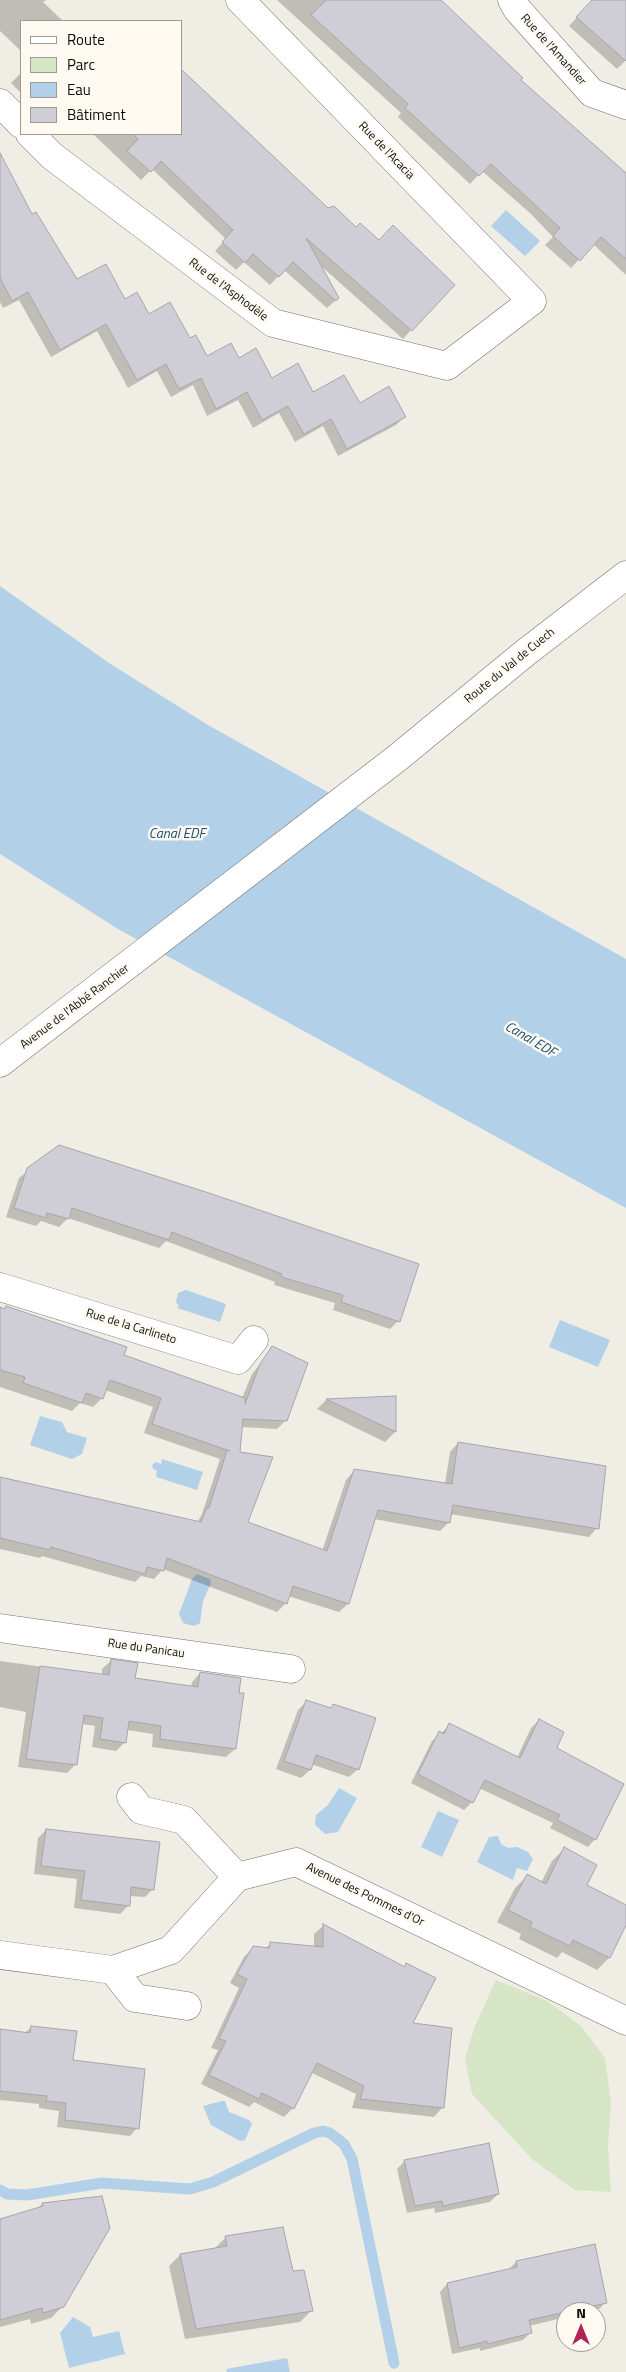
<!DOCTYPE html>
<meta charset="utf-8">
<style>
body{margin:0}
#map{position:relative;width:626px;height:2372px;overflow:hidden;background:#f0ede4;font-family:"Titillium Web",sans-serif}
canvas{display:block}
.legend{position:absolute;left:20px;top:20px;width:162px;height:115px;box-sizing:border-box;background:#fefaf2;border:1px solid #9e9b95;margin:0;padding:6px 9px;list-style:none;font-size:15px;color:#0d0c0a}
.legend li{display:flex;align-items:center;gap:10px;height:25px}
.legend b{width:25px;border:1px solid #9e9b95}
.north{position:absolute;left:556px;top:2302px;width:50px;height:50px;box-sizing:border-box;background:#fefaf2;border:1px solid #9e9b95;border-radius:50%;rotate:0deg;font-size:14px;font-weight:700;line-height:20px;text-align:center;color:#0d0c0a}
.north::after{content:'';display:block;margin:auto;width:18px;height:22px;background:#b12256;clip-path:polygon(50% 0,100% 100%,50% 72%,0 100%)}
</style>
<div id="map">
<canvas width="626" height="2372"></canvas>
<ul class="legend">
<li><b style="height:6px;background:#fff"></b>Route</li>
<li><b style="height:14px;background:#d5e5c6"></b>Parc</li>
<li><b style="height:14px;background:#b2d0e8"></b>Eau</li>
<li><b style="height:14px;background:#cfcdd6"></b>Bâtiment</li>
</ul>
<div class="north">N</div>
</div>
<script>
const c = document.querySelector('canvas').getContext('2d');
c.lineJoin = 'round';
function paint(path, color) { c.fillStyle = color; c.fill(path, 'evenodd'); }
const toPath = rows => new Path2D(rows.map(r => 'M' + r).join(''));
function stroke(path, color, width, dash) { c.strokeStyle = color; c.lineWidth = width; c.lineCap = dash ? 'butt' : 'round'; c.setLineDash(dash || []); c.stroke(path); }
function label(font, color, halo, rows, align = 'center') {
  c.font = font + ' "Titillium Web",sans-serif'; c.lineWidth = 5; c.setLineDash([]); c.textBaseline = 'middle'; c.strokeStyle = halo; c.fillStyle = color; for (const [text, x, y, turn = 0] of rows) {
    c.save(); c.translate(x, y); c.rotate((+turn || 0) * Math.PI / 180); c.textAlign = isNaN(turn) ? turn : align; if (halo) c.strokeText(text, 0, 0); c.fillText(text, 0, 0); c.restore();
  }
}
const green = toPath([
 [496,1980,547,2001,581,2026,605,2058,611,2103,608,2146,611,2192,575,2190,533,2160,472,2094,465,2058,475,2026]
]);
const water = toPath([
 [506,210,540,241,525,256,491,226],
 [0,586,109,663,208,725,626,959,626,1208,118,929,0,854],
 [186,1290,226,1304,220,1322,177,1308,179,1306,176,1302,178,1293],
 [560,1320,610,1340,598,1367,549,1347],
 [40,1416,62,1422,67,1432,87,1438,82,1454,72,1459,30,1445],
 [162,1459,203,1472,197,1490,156,1477,157,1471,153,1469,152,1465,156,1462,161,1464],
 [197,1574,210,1579,211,1583,203,1601,200,1623,194,1626,183,1623,179,1614,192,1579],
 [339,1788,357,1798,338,1832,325,1834,315,1825,316,1815,328,1805],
 [438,1811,459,1820,442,1857,421,1847],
 [498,1836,501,1844,508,1848,517,1847,528,1852,533,1859,527,1871,517,1868,513,1880,477,1862,489,1837],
 [222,2101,225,2101,229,2112,249,2120,252,2124,245,2140,240,2141,211,2125,203,2106],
 [73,2317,90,2327,93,2337,119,2331,125,2354,69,2368,60,2333],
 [287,2358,290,2372,227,2372,226,2369]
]);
const shadow = toPath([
 [0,0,46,0,43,2,63,21,21,21,21,51,0,31],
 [277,0,438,0,519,80,626,175,626,275,593,244,571,268,545,245,553,237,531,214,482,171,470,184,398,117,401,113],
 [593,0,626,0,626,60,617,69,569,26],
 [181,71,411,330,403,339,321,266,338,298,327,308,284,270,270,285,244,262,236,270,215,251,226,239,152,169,141,180,93,134,181,134],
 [21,73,21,93,11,83],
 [0,177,32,216,77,281,124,300,189,340,207,357,239,360,272,379,313,394,404,417,396,425,338,456,323,426,295,442,279,413,253,428,238,400,207,416,193,385,171,397,157,371,128,388,97,331,51,357,19,300,3,308,0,302],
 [59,1147,398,1321,390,1329,333,1310,335,1303,274,1285,275,1282,166,1241,159,1248,68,1218,59,1227,41,1221,36,1226,6,1217,19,1178],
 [0,1309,122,1356,242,1398,252,1374,273,1348,286,1420,277,1429,241,1427,239,1453,247,1523,322,1551,346,1480,354,1471,445,1484,450,1452,458,1443,597,1528,589,1537,450,1514,449,1522,440,1531,374,1519,348,1604,339,1612,288,1596,286,1603,277,1612,163,1569,154,1579,141,1576,135,1582,42,1556,40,1558,0,1549,0,1477,197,1523,202,1514,220,1459,144,1433,153,1407,105,1390,102,1398,93,1407,80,1403,72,1411,0,1387],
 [395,1398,395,1432,385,1442,317,1409,326,1400],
 [0,1661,102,1675,102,1669,111,1661,134,1679,191,1687,192,1682,200,1673,235,1749,226,1757,152,1747,153,1734,127,1730,125,1742,116,1751,92,1747,95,1726,82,1724,76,1764,67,1773,18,1767,26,1712,0,1707],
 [307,1701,330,1709,334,1705,358,1769,349,1777,311,1764,310,1770,301,1778,276,1769,298,1710],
 [539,1720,555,1748,595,1839,588,1847,550,1828,553,1823,479,1788,472,1802,464,1810,411,1783,432,1741,450,1725,517,1758,531,1728],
 [46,1830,153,1889,145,1897,129,1896,129,1905,120,1914,74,1908,77,1879,34,1874,38,1838],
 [564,1849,586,1885,626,1906,626,1923,609,1958,597,1970,562,1952,557,1958,519,1939,521,1934,497,1922,515,1888,527,1876,541,1883,552,1861],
 [323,1926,404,1968,407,1965,411,2024,442,2108,434,2117,352,2108,356,2094,312,2073,293,2108,284,2117,254,2102,249,2107,201,2084,218,2050,211,2048,239,1988,230,1983,244,1957,253,1948,265,1949,271,1943,314,1947,314,1934],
 [31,2027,72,2062,137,2128,130,2136,57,2127,59,2111,39,2108,39,2104,0,2100,0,2030,25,2033],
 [405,2161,498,2194,490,2202,435,2213,434,2208,407,2213,397,2169],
 [101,2197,63,2306,51,2318,31,2324,30,2319,0,2327,0,2220,37,2209,42,2204],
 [226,2237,292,2273,312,2310,300,2322,185,2339,169,2266,180,2255,214,2249],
 [516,2262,606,2302,598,2310,566,2312,566,2317,529,2326,530,2333,523,2340,480,2351,480,2348,452,2354,440,2292,447,2284,509,2269]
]);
const stream = toPath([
 [0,2190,7,2194,27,2195,102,2183,190,2189,213,2182,314,2133,323,2131,330,2133,344,2144,352,2159,394,2363]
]);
const building = toPath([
 [326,0,441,0,523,78,521,80,626,173,626,259,601,237,580,261,553,236,560,228,491,164,479,176,405,108,408,104,311,15,326,0],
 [592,0,626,0,626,61,576,17,592,0],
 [181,69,328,208,334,206,356,227,360,223,379,240,393,225,455,285,412,331,306,238,339,298,336,301,293,262,279,277,253,254,245,263,222,242,233,230,161,161,151,172,127,151,138,139,133,134,181,134,181,69],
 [0,153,32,214,36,212,77,279,106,264,125,299,137,292,149,314,170,302,190,338,196,335,207,356,231,343,239,358,256,348,272,378,298,363,313,392,344,375,360,403,389,386,406,417,347,449,331,419,304,434,288,406,262,420,247,392,216,409,201,378,179,389,166,364,137,380,106,324,60,350,28,292,12,301,0,278,0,153],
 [59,1145,209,1193,419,1264,400,1322,341,1302,343,1295,281,1277,282,1274,172,1232,169,1240,72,1208,69,1219,47,1213,46,1218,14,1208,27,1168,59,1145],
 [6,1306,127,1347,124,1355,245,1398,245,1404,260,1364,272,1346,308,1363,287,1421,243,1419,240,1452,273,1457,248,1522,327,1551,354,1469,452,1484,458,1442,606,1466,599,1529,453,1505,450,1523,378,1510,349,1604,293,1586,287,1604,167,1558,164,1571,147,1567,145,1574,51,1547,50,1550,0,1538,0,1477,201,1522,207,1507,209,1508,227,1450,230,1451,152,1424,161,1398,110,1380,103,1399,86,1393,82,1403,23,1383,25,1377,0,1370,0,1307,5,1309,6,1306],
 [396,1396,396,1432,326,1399,396,1396],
 [111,1659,138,1663,135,1678,198,1687,200,1672,241,1678,239,1693,244,1693,236,1749,160,1739,161,1726,129,1721,126,1743,100,1739,103,1718,84,1715,77,1765,26,1759,40,1666,109,1675,111,1659],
 [306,1700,331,1708,333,1704,376,1718,359,1770,316,1755,311,1770,284,1761,306,1700],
 [539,1719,564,1732,557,1748,624,1784,596,1840,557,1820,560,1815,485,1780,473,1803,418,1774,439,1731,444,1734,449,1723,520,1758,539,1719],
 [46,1829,160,1842,154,1890,131,1887,130,1906,81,1900,85,1871,41,1866,46,1829],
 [564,1847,597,1865,587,1885,626,1905,626,1925,610,1958,573,1940,570,1946,530,1927,532,1922,508,1910,527,1874,546,1884,564,1847],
 [323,1924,405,1967,406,1963,436,1978,413,2023,452,2028,444,2108,360,2099,364,2086,317,2063,294,2109,262,2093,259,2099,209,2075,226,2041,219,2039,247,1979,237,1974,253,1946,269,1948,270,1942,323,1947,323,1924],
 [31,2026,77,2031,73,2060,145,2069,139,2129,65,2120,66,2103,46,2101,47,2096,0,2091,0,2029,30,2033,31,2026],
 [489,2143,499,2194,443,2206,442,2201,415,2206,404,2160,489,2143],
 [102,2196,110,2228,64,2307,43,2313,42,2308,0,2320,0,2219,43,2206,42,2203,102,2196],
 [283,2227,293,2271,304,2270,313,2311,196,2329,180,2254,227,2246,225,2236,283,2227],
 [595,2244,607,2303,529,2320,532,2333,487,2344,487,2341,459,2348,447,2283,517,2267,516,2261,595,2244]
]);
const minor = toPath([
 [512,0,517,9,592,93,626,105],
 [0,103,21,124],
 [30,134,52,156,273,323,447,366,532,301,240,0],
 [0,1287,238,1360,254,1340],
 [0,1628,291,1669],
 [131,1797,141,1810,184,1820,237,1877],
 [0,1955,113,1970,171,1950,237,1877,296,1862,626,2021],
 [113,1970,135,1998,187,2006]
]);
const tertiary = toPath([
 [0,1063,396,759,525,653,626,575]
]);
const streetNames = [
 ["Rue de l'Amandier",553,50,48],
 ["Rue de l'Acacia",386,151,46],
 ["Rue de l'Asphodèle",228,290,37],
 ["Route du Val de Cuech",510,666,-39],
 ["Avenue de l'Abbé Ranchier",75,1007,-37],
 ["Rue de la Carlineto",131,1327,17],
 ["Rue du Panicau",146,1649,8],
 ["Avenue des Pommes d'Or",365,1895,26]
];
const waterNames = [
 ["Canal EDF",177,835],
 ["Canal EDF",530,1040,30]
];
paint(green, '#d5e5c6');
paint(water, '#b2d0e8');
paint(shadow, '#0003');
stroke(stream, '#b2d0e8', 11);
paint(building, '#cfcdd6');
stroke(building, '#a6a5ad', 1);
stroke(minor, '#76726b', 29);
stroke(tertiary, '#76726b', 29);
stroke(minor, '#fff', 28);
stroke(tertiary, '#fff', 28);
label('12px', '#0d0c0a', '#fefaf2', streetNames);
label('italic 14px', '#1f4f70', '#fefaf2', waterNames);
</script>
